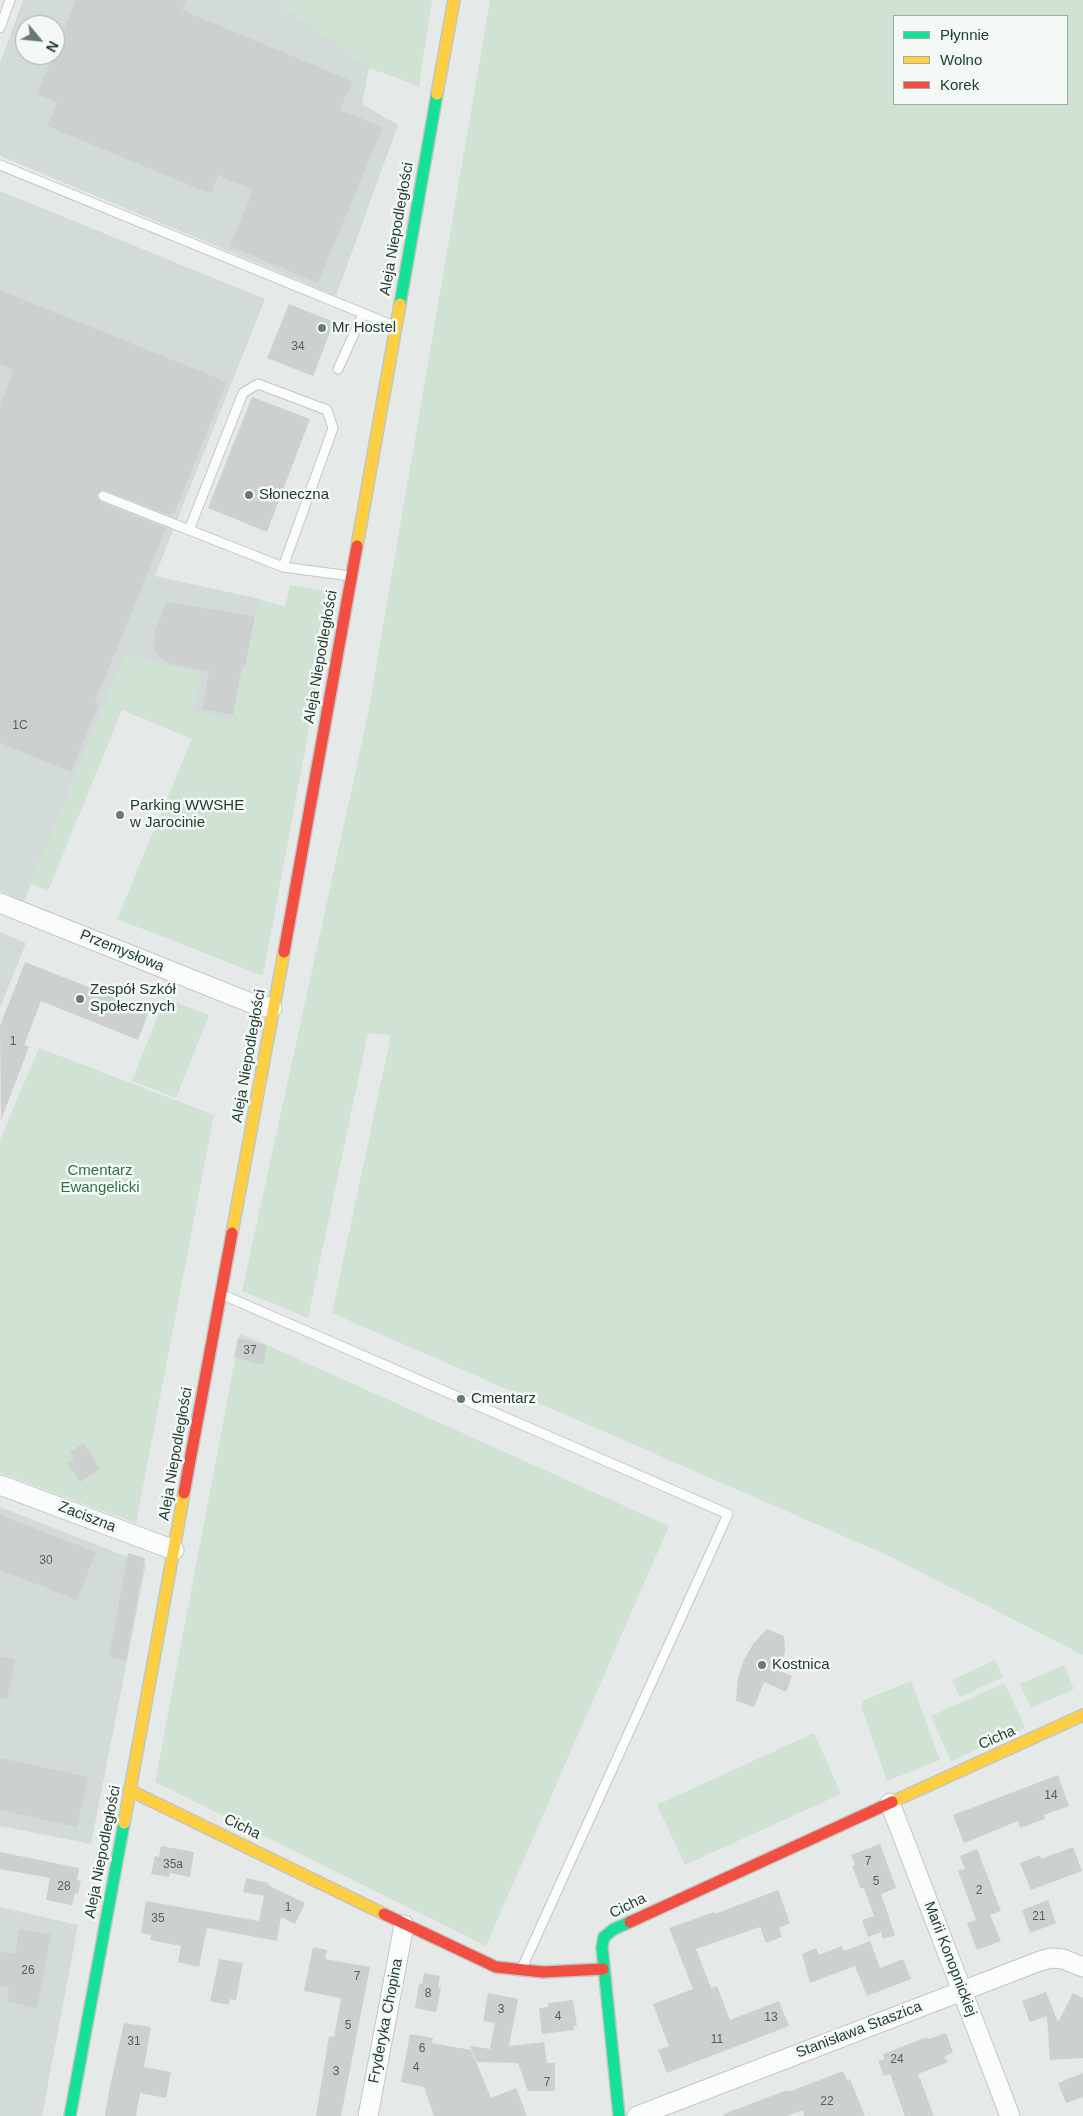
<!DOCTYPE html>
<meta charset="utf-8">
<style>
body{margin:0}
#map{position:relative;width:1083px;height:2116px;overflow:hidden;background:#e5eae8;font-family:Helvetica,sans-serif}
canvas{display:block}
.legend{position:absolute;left:893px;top:15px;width:175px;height:90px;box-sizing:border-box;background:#f4f9f6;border:1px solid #a0aea9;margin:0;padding:6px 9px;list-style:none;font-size:15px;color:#233d35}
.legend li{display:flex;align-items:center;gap:10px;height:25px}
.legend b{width:25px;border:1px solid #a0aea9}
.north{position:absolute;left:15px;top:15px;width:50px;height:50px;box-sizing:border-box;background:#f4f9f6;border:1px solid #a0aea9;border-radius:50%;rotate:118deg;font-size:14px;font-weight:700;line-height:20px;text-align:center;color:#233d35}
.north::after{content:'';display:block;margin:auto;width:18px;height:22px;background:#677a74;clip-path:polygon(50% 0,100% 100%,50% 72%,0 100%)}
</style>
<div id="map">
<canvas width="1083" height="2116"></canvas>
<ul class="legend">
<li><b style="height:6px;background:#16e098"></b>Płynnie</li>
<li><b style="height:6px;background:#ffcf43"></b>Wolno</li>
<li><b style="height:6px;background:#f24e42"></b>Korek</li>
</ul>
<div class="north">N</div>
</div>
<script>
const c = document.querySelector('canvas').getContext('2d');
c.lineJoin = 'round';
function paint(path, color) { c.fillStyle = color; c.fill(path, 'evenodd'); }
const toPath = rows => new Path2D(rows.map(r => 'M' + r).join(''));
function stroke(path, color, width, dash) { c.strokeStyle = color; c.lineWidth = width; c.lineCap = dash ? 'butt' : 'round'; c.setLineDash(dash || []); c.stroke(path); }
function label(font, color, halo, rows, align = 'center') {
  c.font = font + ' Helvetica,sans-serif'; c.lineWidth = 5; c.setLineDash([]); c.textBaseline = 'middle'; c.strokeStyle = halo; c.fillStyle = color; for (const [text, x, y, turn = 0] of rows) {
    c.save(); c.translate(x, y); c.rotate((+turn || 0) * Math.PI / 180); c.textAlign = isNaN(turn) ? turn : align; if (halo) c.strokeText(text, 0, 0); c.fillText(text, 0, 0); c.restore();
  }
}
const built = toPath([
 [23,0,275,0,369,68,362,104,398,125,336,296,0,156,0,63],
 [25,25,55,25,55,55,25,55],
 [0,191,265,299,155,576,260,599,232,720,192,711,201,674,125,655,24,901,0,891],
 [0,932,26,943,0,1008],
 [0,1507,146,1564,91,1844,0,1826],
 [0,1907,78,1925,42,2116,0,2116]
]);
const green = toPath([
 [275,0,432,0,419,86,369,68],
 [490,0,1083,0,1083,1655,887,1555,332,1313,391,1035,368,1033,308,1318,242,1291,368,714],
 [894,16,1067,16,1067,104,894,104],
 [290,585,334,593,263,976,117,919,192,739,122,710,48,891,31,884,125,655,201,674,193,711,232,720,260,599,285,607],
 [165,998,209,1015,176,1098,132,1081],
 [39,1048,214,1115,136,1523,0,1473,0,1140],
 [240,1333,669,1526,486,1946,155,1782],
 [995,1660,1003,1677,960,1697,952,1680],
 [1064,1665,1074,1689,1031,1708,1020,1684],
 [911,1681,940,1760,887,1781,861,1706,864,1700],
 [1005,1683,1025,1728,951,1761,931,1716],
 [814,1733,841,1794,685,1865,657,1805]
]);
const building = toPath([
 [76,0,186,0,182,10,352,81,340,110,383,127,318,283,230,246,253,190,218,175,211,194,47,126,57,103,37,94],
 [0,290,227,382,174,514,172,513,171,516,105,490,102,490,97,493,97,497,101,502,166,528,95,702,99,704,71,772,0,743,0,405,14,370,0,364],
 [289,304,334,322,313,376,267,358],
 [252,397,310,419,267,532,208,508],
 [166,602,255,616,245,667,242,666,233,715,202,709,209,671,170,664,160,658,154,647,155,632],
 [25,962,149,1011,138,1040,41,1001,24,1045,29,1047,1,1120,0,1026],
 [238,1338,267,1345,263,1365,234,1357],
 [84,1443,100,1469,80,1482,67,1463,74,1459,70,1452],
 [0,1515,96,1552,77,1600,0,1570],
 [128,1553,145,1558,126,1661,109,1657],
 [767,1629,784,1636,785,1651,780,1671,792,1676,786,1692,764,1682,754,1707,736,1701,738,1677,744,1660,753,1644],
 [0,1657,15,1660,7,1699,0,1699],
 [0,1758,88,1777,77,1827,0,1810],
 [1058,1775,1069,1806,1044,1815,1045,1819,1020,1828,1018,1821,964,1843,953,1815],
 [880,1844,896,1888,881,1894,895,1935,883,1939,881,1932,868,1937,862,1920,874,1916,864,1888,861,1889,852,1866,855,1865,851,1855],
 [161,1846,194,1852,190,1877,170,1873,169,1877,151,1874,155,1856,159,1857],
 [1073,1847,1082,1871,1031,1890,1020,1863,1040,1855,1041,1859],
 [977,1849,1001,1911,990,1915,1001,1941,977,1950,967,1923,976,1920,958,1871,965,1869,960,1856],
 [0,1852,79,1868,77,1880,81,1881,78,1894,75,1893,72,1905,46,1900,50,1878,0,1869],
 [246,1878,269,1883,268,1885,305,1903,295,1924,281,1917,277,1941,207,1928,199,1967,178,1962,181,1946,150,1940,151,1935,141,1933,146,1901,259,1921,264,1896,243,1892],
 [778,1890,790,1923,779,1928,782,1937,766,1943,760,1927,696,1949,711,1988,717,1986,730,2020,779,2001,789,2026,667,2073,658,2050,669,2046,653,2004,693,1989,669,1928,714,1912,715,1914],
 [1048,1900,1056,1923,1030,1933,1022,1910],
 [19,1929,51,1934,37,2008,8,2002,9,1988,0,1986,0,1951,15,1954],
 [870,1941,880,1968,903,1959,911,1979,867,1996,855,1966,810,1983,802,1954,816,1948,819,1955,842,1946,844,1951],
 [313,1947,327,1950,325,1959,370,1967,341,2116,316,2116,329,2036,334,2037,341,1998,304,1991],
 [219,1959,243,1963,236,2000,230,1999,229,2005,210,2001],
 [424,1973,440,1976,438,1987,441,1988,436,2012,415,2008,419,1984,422,1984],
 [1046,1992,1058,2022,1073,1993,1083,1998,1083,2058,1050,2060,1047,2016,1030,2022,1022,2001],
 [488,1993,518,1999,509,2046,544,2042,547,2063,555,2063,555,2091,528,2091,518,2063,477,2062,470,2046,490,2049,495,2023,483,2021],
 [573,2000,577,2026,573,2026,574,2030,542,2034,539,2008,548,2007,548,2003],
 [124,2023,151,2027,144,2067,171,2072,166,2098,140,2093,136,2116,105,2116,109,2091],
 [946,2033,953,2052,944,2057,948,2062,918,2074,934,2116,905,2116,890,2074,884,2076,878,2061,884,2059,883,2054,927,2037,928,2039],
 [410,2034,433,2038,432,2043,471,2050,491,2098,516,2088,527,2116,434,2116,424,2087,401,2082],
 [843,2071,847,2080,850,2079,865,2116,804,2116,803,2110,787,2116,724,2116,724,2114,787,2090,788,2092],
 [1083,2073,1083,2097,1066,2103,1058,2083]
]);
const lane = toPath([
 [0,28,10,0],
 [0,165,394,326],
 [338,369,363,314],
 [103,496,283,567,350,576],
 [189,530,243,393,258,384,327,410,333,428,283,567],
 [223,1295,728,1514,522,1968]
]);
const street = toPath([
 [0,903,251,1003,272,1008],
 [0,1485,174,1550],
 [890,1803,1010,2116],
 [368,2116,404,1925],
 [637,2116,1040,1961,1051,1958,1063,1959,1083,1967]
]);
const fast = toPath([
 [400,304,437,94],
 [70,2116,124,1823],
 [619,2116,602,1947,604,1937,614,1929,630,1922]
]);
const slow = toPath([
 [437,94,454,0],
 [357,546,400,304],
 [232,1233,284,952],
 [129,1790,384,1914],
 [892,1802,1083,1715],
 [124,1823,184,1493]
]);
const jam = toPath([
 [284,952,357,546],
 [184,1493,232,1233],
 [384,1914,496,1967,543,1972,603,1969],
 [630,1922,892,1802]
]);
const markers = [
 [322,328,5,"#677a74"],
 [249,495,5,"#677a74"],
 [120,815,5,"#677a74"],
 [80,999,5,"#677a74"],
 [461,1399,5,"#677a74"],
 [762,1665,5,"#677a74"]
];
const numberNames = [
 ["34",298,347],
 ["1C",20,726],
 ["1",13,1042],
 ["37",250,1351],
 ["30",46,1561],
 ["14",1051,1796],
 ["7",868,1862],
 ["35a",173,1865],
 ["5",876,1882],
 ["28",64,1887],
 ["2",979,1891],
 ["1",288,1908],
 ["21",1039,1917],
 ["35",158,1919],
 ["26",28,1971],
 ["7",357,1977],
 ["8",428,1994],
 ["3",501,2010],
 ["4",558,2017],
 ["13",771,2018],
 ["5",348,2026],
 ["11",717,2040],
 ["31",134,2042],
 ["6",422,2049],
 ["24",897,2060],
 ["4",416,2068],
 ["3",336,2072],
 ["7",547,2083],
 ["22",827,2102]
];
const streetNames = [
 ["Aleja Niepodległości",397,229,-80],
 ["Aleja Niepodległości",321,657,-80],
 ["Przemysłowa",122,951,22],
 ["Aleja Niepodległości",249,1056,-80],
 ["Aleja Niepodległości",176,1454,-80],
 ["Zaciszna",87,1517,21],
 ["Cicha",997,1738,-24],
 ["Cicha",242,1827,26],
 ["Aleja Niepodległości",103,1852,-79],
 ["Cicha",628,1906,-26],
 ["Marii Konopnickiej",950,1959,69],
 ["Fryderyka Chopina",386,2021,-79],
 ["Stanisława Staszica",859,2030,-21]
];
const poiNames = [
 ["Mr Hostel",332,328],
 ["Słoneczna",259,495],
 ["Parking WWSHE",130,806],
 ["w Jarocinie",130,823],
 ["Zespół Szkół",90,990],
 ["Społecznych",90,1007],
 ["Cmentarz",471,1399],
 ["Kostnica",772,1665]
];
const parkNames = [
 ["Cmentarz",100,1171],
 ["Ewangelicki",100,1188]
];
paint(built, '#d3dbd8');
paint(green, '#cfe2d4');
paint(building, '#ccd1cf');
stroke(lane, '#c2c7c5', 11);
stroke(street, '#c2c7c5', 21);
stroke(fast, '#c1c7c5', 14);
stroke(slow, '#c1c7c5', 14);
stroke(jam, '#c1c7c5', 14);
stroke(lane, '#fbfcfc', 9);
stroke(street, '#fbfcfc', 19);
stroke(fast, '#16e098', 11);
stroke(slow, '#ffcf43', 11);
stroke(jam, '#f24e42', 11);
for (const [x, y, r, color] of markers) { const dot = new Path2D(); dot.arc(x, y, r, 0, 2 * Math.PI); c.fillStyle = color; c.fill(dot); stroke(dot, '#f4f9f6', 2); }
label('12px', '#4e635c', null, numberNames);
label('15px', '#233d35', '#f4f9f6', streetNames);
label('15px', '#233d35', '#f4f9f6', poiNames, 'left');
label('15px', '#2f7247', '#f4f9f6', parkNames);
</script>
